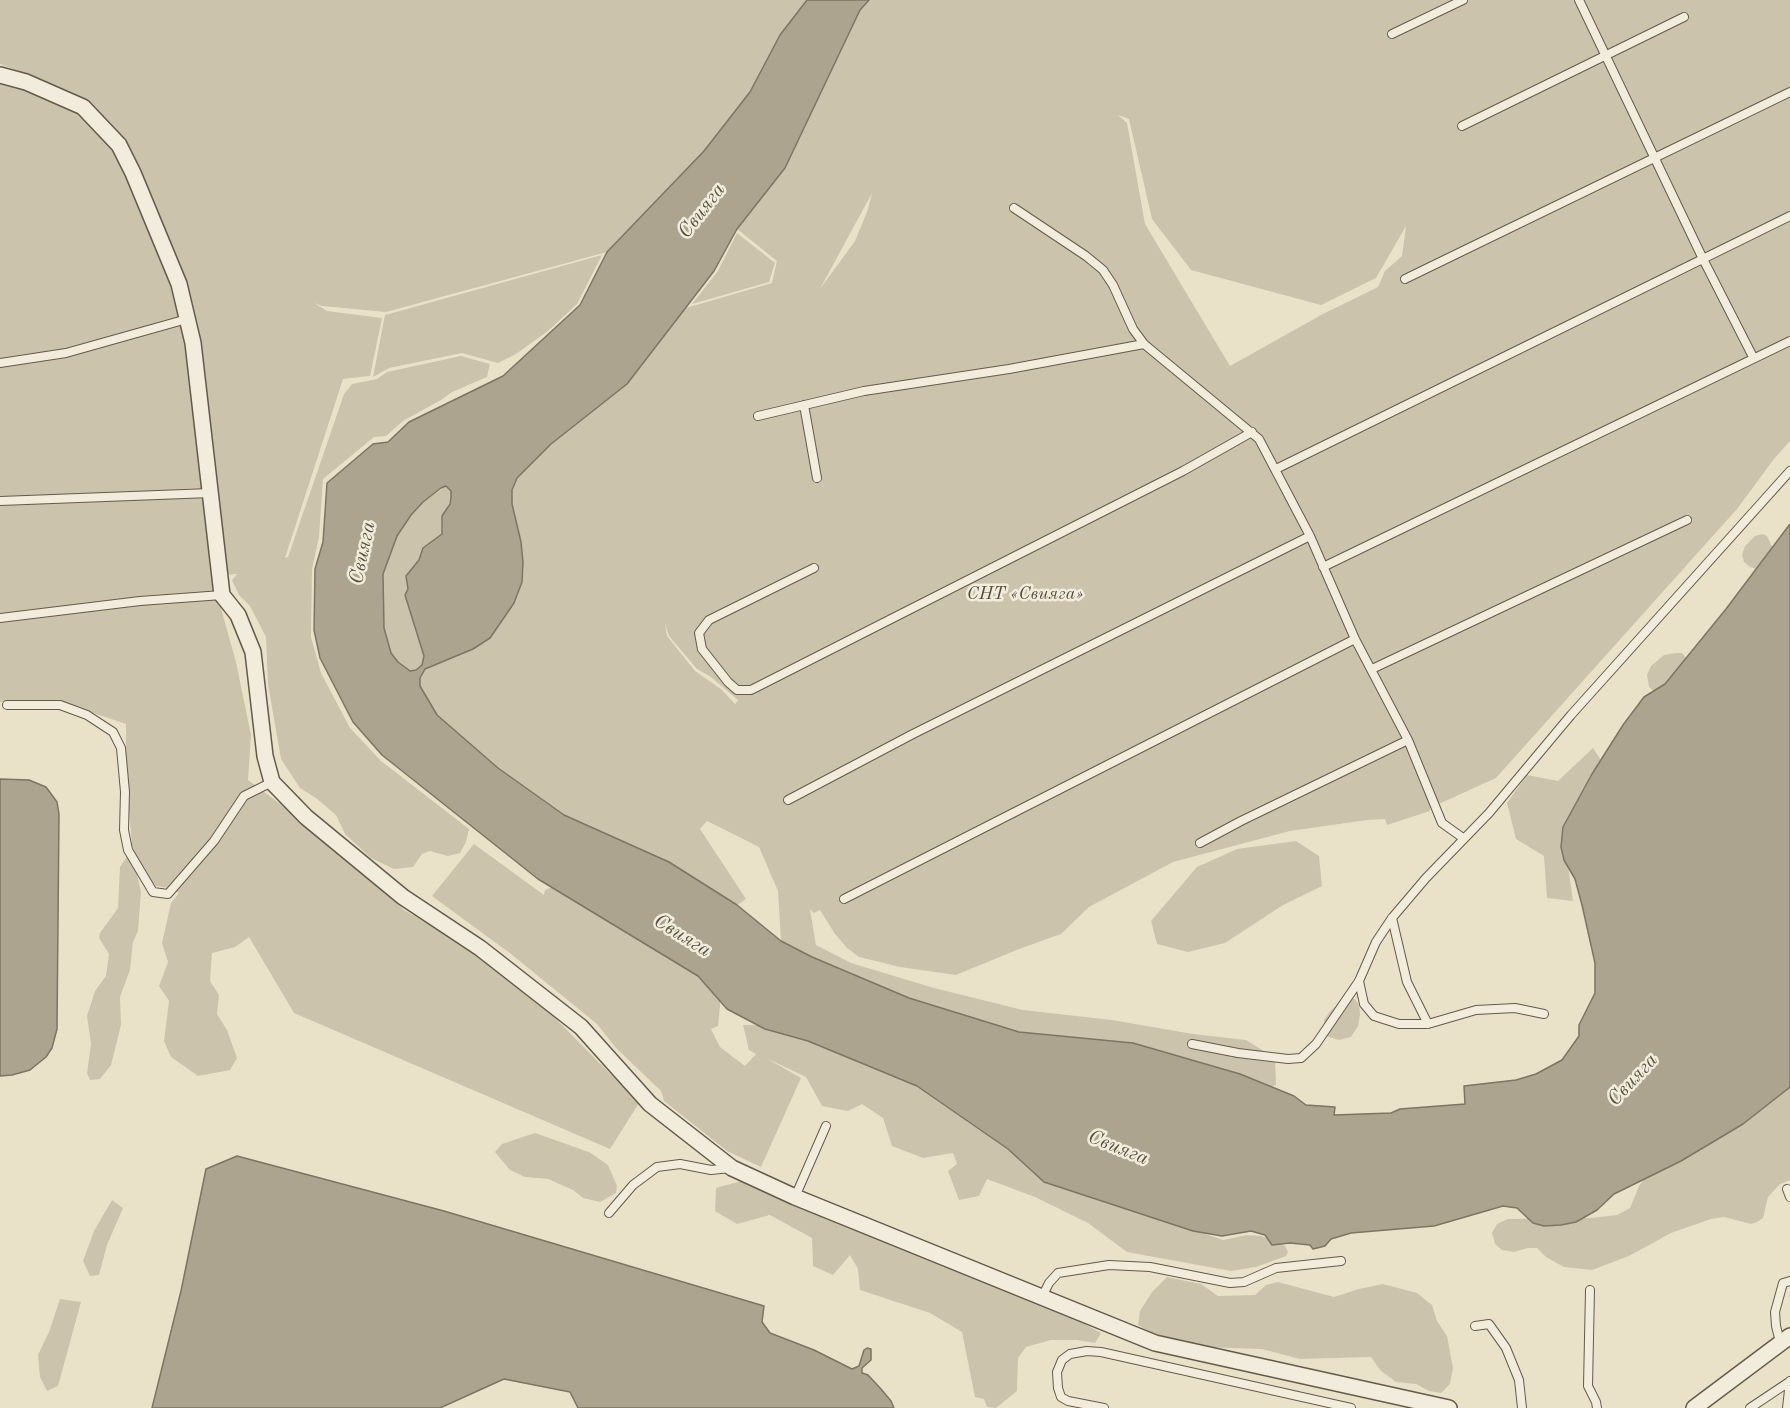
<!DOCTYPE html>
<meta charset="utf-8">
<style>
body{margin:0}
canvas{display:block;background:#eae2c8}
</style>
<canvas width="1790" height="1408"></canvas>
<script>
const c = document.querySelector('canvas').getContext('2d');
c.lineJoin = 'round';
function paint(path, color) { c.fillStyle = color; c.fill(path, 'evenodd'); }
const toPath = rows => new Path2D(rows.map(r => 'M' + r).join(''));
function stroke(path, color, width, dash) { c.strokeStyle = color; c.lineWidth = width; c.lineCap = dash ? 'butt' : 'round'; c.setLineDash(dash || []); c.stroke(path); }
function label(font, color, halo, rows, align = 'center') {
  c.font = font + ' "Old Standard TT",serif'; c.lineWidth = 5; c.setLineDash([]); c.textBaseline = 'middle'; c.strokeStyle = halo; c.fillStyle = color; for (const [text, x, y, turn = 0] of rows) {
    c.save(); c.translate(x, y); c.rotate((+turn || 0) * Math.PI / 180); c.textAlign = isNaN(turn) ? turn : align; if (halo) c.strokeText(text, 0, 0); c.fillText(text, 0, 0); c.restore();
  }
}
const green = toPath([
 [0,0,807,0,780,35,750,92,704,151,607,252,386,312,322,306,314,303,327,311,382,318,370,376,343,379,285,558,288,557,344,394,352,384,377,379,387,372,461,356,490,364,487,377,452,392,441,400,403,421,386,436,374,437,323,479,319,537,312,569,311,637,321,673,350,728,381,761,469,829,466,842,460,853,448,856,430,851,422,854,413,867,394,869,371,858,345,834,336,815,316,798,300,788,281,759,268,684,266,637,250,606,239,595,232,580,237,574,214,576,222,612,236,662,251,735,248,780,337,846,404,910,455,939,551,1014,639,1103,610,1149,294,1013,249,937,235,947,212,953,210,981,219,995,217,1014,227,1030,237,1058,230,1070,198,1076,171,1057,164,1041,169,1001,159,986,168,962,162,943,171,903,179,893,168,888,156,886,145,873,132,846,126,772,126,724,58,701,0,702,0,77,21,72,0,64],
 [869,0,1790,0,1790,441,1774,459,1737,509,1496,778,1430,808,1430,811,1387,825,1385,819,1367,820,1290,831,1173,862,1089,907,1061,934,1019,949,956,975,900,967,859,957,847,948,835,934,820,910,814,913,810,909,816,945,851,963,934,988,1023,1010,1112,1020,1193,1034,1246,1040,1275,1058,1276,1085,1269,1087,1240,1074,1186,1059,1019,1032,909,998,812,957,781,941,778,891,759,847,707,821,700,829,746,899,737,905,669,862,564,815,498,768,437,715,420,686,420,678,425,669,473,649,490,638,514,603,522,582,523,562,521,542,512,504,512,490,517,478,551,444,637,372,686,308,772,283,777,261,737,229,785,168,860,10],
 [1118,115,1129,119,1152,219,1191,270,1321,305,1376,278,1406,226,1402,256,1385,271,1378,287,1321,315,1230,366,1145,224,1127,123],
 [872,193,867,212,855,241,820,289],
 [665,623,669,636,697,669,711,677,738,700,735,704,721,689,695,671,667,636],
 [737,233,775,263,769,282,692,304,718,271],
 [602,255,577,304,548,331,516,354,498,363,462,353,389,368,373,377,385,315],
 [446,486,451,491,451,497,441,524,442,534,423,548,419,560,406,577,408,589,405,596,424,656,422,665,416,670,410,671,398,662,391,653,384,628,383,574,397,536,411,515,423,502],
 [1762,534,1767,536,1776,555,1762,571,1750,567,1744,562,1742,555,1745,546,1755,536],
 [1676,653,1682,653,1686,658,1684,669,1655,692,1649,687,1647,675,1651,666,1664,655],
 [1593,748,1601,760,1592,797,1567,859,1573,901,1547,898,1544,856,1516,839,1507,803,1527,775,1558,781],
 [1296,841,1319,856,1322,886,1283,905,1225,943,1188,952,1157,944,1151,921,1197,867,1237,849],
 [474,844,544,895,545,890,576,878,722,986,718,1026,711,1029,720,1047,745,1066,756,1054,749,1050,743,1025,796,1026,900,1071,1141,1212,1223,1240,1247,1235,1261,1236,1285,1246,1288,1252,1286,1256,1256,1267,1231,1271,1127,1252,1088,1223,1035,1197,987,1179,979,1196,959,1200,948,1171,957,1164,953,1153,923,1158,892,1146,883,1118,862,1104,848,1111,822,1106,806,1077,766,1058,801,1078,761,1167,727,1151,664,1101,661,1091,616,1048,597,1024,511,954,432,896],
 [126,858,129,858,135,866,141,892,138,931,133,942,130,970,120,997,121,1025,111,1065,100,1079,90,1080,87,1073,91,1044,87,1016,95,991,106,976,109,954,99,938,100,933,118,908,120,867],
 [1342,999,1355,999,1359,1005,1360,1015,1358,1026,1351,1037,1339,1040,1326,1036,1324,1020,1329,1013],
 [1790,1081,1790,1180,1780,1184,1768,1197,1763,1218,1757,1222,1751,1224,1724,1217,1711,1219,1671,1233,1629,1256,1592,1270,1564,1267,1546,1257,1537,1248,1528,1248,1514,1252,1502,1250,1495,1244,1492,1233,1497,1224,1508,1219,1591,1218,1617,1215,1630,1208,1639,1186,1653,1167],
 [535,1133,589,1152,608,1165,617,1186,616,1193,600,1202,583,1198,573,1190,548,1179,525,1177,510,1170,495,1152,502,1144],
 [749,1179,1081,1322,1101,1333,1095,1343,1077,1340,1051,1340,1026,1347,1018,1358,1017,1391,996,1408,987,1407,984,1399,975,1397,962,1332,930,1313,860,1290,858,1269,850,1255,833,1275,813,1266,812,1238,770,1215,737,1224,715,1211,716,1188],
 [112,1200,123,1208,107,1245,99,1275,90,1276,83,1261,94,1231],
 [1167,1277,1201,1284,1218,1296,1255,1295,1266,1285,1278,1282,1334,1297,1359,1289,1383,1284,1417,1293,1432,1305,1437,1321,1447,1336,1453,1368,1450,1384,1441,1393,1429,1391,1416,1384,1396,1382,1380,1370,1371,1357,1300,1359,1262,1349,1201,1347,1184,1340,1158,1337,1138,1325,1140,1311,1152,1292],
 [60,1299,81,1302,58,1386,47,1391,40,1377,38,1355,49,1332]
]);
const water = toPath([
 [807,0,869,0,860,10,785,168,737,229,714,271,627,384,551,444,517,478,512,490,512,504,521,542,523,562,522,582,514,603,490,638,473,649,425,669,420,678,420,686,437,715,498,768,564,815,669,862,737,905,781,941,812,957,909,998,1019,1032,1133,1043,1240,1074,1294,1096,1306,1105,1335,1107,1334,1115,1391,1113,1400,1109,1465,1104,1464,1086,1516,1080,1536,1074,1562,1060,1579,1036,1579,1025,1595,993,1595,963,1582,905,1575,879,1564,860,1561,847,1563,827,1592,774,1623,725,1644,697,1665,684,1726,609,1790,524,1790,1087,1743,1124,1681,1161,1614,1194,1597,1210,1576,1222,1561,1225,1544,1226,1533,1223,1517,1208,1503,1206,1434,1226,1351,1233,1331,1239,1325,1246,1313,1249,1310,1245,1290,1243,1272,1245,1265,1235,1251,1231,1222,1236,1193,1231,1044,1182,1008,1149,917,1086,808,1041,765,1029,727,1009,698,976,538,879,382,755,353,722,320,658,314,630,315,569,323,542,327,483,373,444,388,442,409,422,503,376,580,305,607,252,704,151,750,92,780,35,807,0],
 [446,486,451,491,451,497,450,504,442,516,442,534,423,548,419,560,406,576,408,589,405,595,424,656,422,665,416,670,410,671,398,662,391,653,384,628,383,574,397,536,411,515,423,502,441,488,446,486],
 [0,779,29,780,46,787,57,802,59,814,57,1029,52,1048,46,1057,30,1070,12,1075,0,1076,0,779],
 [237,1156,444,1211,764,1306,762,1322,770,1333,814,1350,852,1369,859,1366,864,1350,867,1348,871,1349,871,1360,862,1368,862,1373,868,1375,881,1389,891,1401,894,1408,578,1408,570,1392,504,1379,440,1408,152,1408,181,1291,206,1169,237,1156]
]);
const lane = toPath([
 [1579,0,1703,259,1753,357],
 [1392,34,1463,0],
 [1462,126,1684,17],
 [1014,208,1086,256,1103,270,1113,285,1133,329,1144,344,1259,439,1310,536,1355,639,1408,740,1442,823,1463,838],
 [1405,279,1790,92],
 [0,363,66,353,187,319],
 [804,405,817,478],
 [758,416,864,391,1009,369,1144,344],
 [1276,469,1790,216],
 [0,501,211,493],
 [1323,567,1790,341],
 [814,568,709,620,699,633,702,649,728,682,737,690,751,690,1183,471,1252,432],
 [0,618,140,601,222,595],
 [1372,669,1687,520],
 [7,705,60,705,87,715,113,732,121,748,125,792,124,830,128,850,153,892,168,894,214,841,244,796,272,782],
 [788,800,913,734,1310,536],
 [1200,843,1241,821,1408,740],
 [844,899,1355,639],
 [1392,918,1407,982,1428,1024],
 [1359,981,1364,1004,1374,1016,1399,1024,1428,1024,1476,1010,1515,1008,1544,1014],
 [1192,1044,1238,1053,1288,1059,1301,1058,1316,1044,1359,981,1376,942,1392,918,1426,878,1489,813,1571,715,1790,471],
 [1787,1189,1790,1197],
 [795,1197,826,1126],
 [609,1213,633,1185,657,1167,680,1164,711,1170,731,1168],
 [1590,1290,1588,1386,1596,1402,1597,1408],
 [1042,1297,1049,1283,1058,1273,1109,1265,1150,1267,1230,1283,1244,1282,1276,1268,1341,1261],
 [1475,1326,1489,1324,1506,1348,1519,1380,1522,1408],
 [1780,1342,1776,1326,1775,1312,1783,1283,1790,1281],
 [1104,1408,1068,1401,1061,1397,1058,1388,1057,1372,1062,1360,1070,1354,1087,1351,1101,1352,1351,1408],
 [1750,1408,1789,1382],
 [1787,1408,1790,1381]
]);
const street = toPath([
 [0,75,26,82,83,107,119,145,133,173,179,284,193,343,222,595,238,615,253,652,265,756,272,782,306,817,403,897,480,948,581,1027,650,1104,732,1168,795,1197,1155,1343,1449,1408],
 [1694,1408,1790,1336]
]);
const parkNames = [
 ["СНТ «Свияга»",1025,594]
];
const waterNames = [
 ["Свияга",702,211,-52],
 ["Свияга",363,553,-78],
 ["Свияга",682,936,32],
 ["Свияга",1633,1080,-47],
 ["Свияга",1118,1148,22]
];
paint(green, '#ccc3ac');
paint(water, '#ada48f');
stroke(water, '#7e7463', 1.5);
stroke(lane, '#645a4b', 10);
stroke(street, '#645a4b', 18);
stroke(lane, '#f1ecdb', 8);
stroke(street, '#f1ecdb', 15);
label('italic 18px', '#564b3d', '#f1ecdb', parkNames);
label('italic 20px', '#5b5142', '#f1ecdb', waterNames);
</script>
